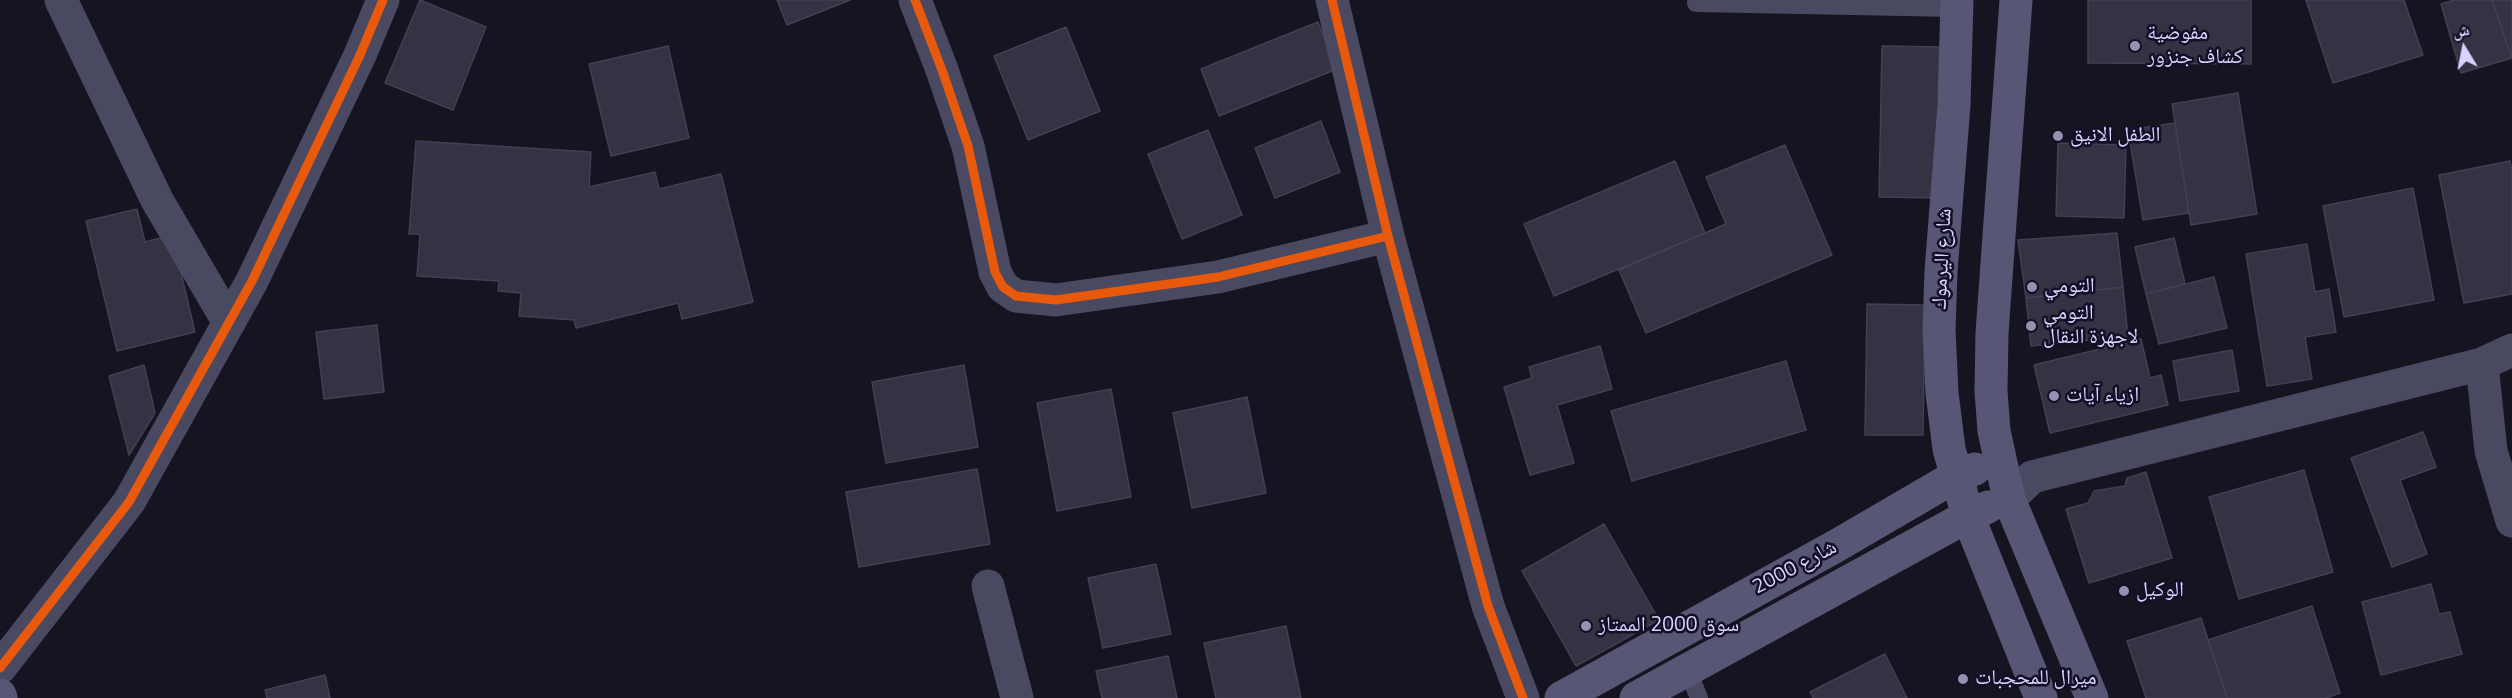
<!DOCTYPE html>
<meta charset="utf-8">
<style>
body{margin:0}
#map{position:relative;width:2512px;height:698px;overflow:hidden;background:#161421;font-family:"Titillium Web","Noto Naskh Arabic",sans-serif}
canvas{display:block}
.north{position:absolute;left:2434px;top:18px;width:60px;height:60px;-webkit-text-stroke:4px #130f26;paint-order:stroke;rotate:350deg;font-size:16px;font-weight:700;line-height:24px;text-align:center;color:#d9d4ff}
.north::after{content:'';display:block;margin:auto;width:21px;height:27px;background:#d9d4ff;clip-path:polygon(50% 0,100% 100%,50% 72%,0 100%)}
</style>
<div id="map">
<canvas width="2512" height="698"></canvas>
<div class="north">ش</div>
</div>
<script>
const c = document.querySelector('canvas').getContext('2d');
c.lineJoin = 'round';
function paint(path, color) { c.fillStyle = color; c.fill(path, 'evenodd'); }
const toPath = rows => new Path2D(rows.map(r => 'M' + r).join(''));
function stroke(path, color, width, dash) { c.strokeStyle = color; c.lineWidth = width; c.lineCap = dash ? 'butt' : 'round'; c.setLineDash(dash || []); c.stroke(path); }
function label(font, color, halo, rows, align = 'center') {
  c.font = font + ' "Titillium Web","Noto Naskh Arabic",sans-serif'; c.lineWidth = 5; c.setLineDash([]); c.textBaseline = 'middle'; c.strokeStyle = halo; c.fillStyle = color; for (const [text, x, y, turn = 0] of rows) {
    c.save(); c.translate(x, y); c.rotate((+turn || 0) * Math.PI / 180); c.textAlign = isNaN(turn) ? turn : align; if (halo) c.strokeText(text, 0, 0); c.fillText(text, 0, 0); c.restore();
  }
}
const building = toPath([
 [420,0,486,27,453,110,385,83,420,0],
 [777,0,850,0,787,25,777,0],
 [2088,0,2251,0,2251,64,2088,63,2088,0],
 [2306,0,2404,0,2423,55,2333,83,2306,0],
 [2454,0,2492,0,2512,58,2461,73,2441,4,2454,0],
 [2492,0,2512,0,2512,58,2492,0],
 [1318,22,1337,69,1219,116,1201,69,1318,22],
 [1066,27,1100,111,1028,140,994,56,1066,27],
 [668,46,689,138,611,156,589,64,668,46],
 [1882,46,1941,47,1939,198,1879,197,1882,46],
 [2238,93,2257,214,2191,225,2172,104,2238,93],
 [1321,121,1340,172,1275,198,1255,148,1321,121],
 [2175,123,2189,213,2143,220,2128,130,2175,123],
 [1208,130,1242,215,1182,239,1148,154,1208,130],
 [416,141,591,152,589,187,655,172,659,189,721,174,753,302,682,319,678,303,576,328,574,320,519,316,521,293,498,291,499,281,417,276,420,234,409,234,416,141],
 [2058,143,2126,145,2124,218,2056,216,2058,143],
 [1785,145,1832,255,1646,333,1619,270,1726,224,1706,177,1785,145],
 [1675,161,1705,233,1554,296,1524,224,1675,161],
 [2510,161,2512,171,2512,294,2464,303,2439,175,2510,161],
 [2413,188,2434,300,2344,317,2323,206,2413,188],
 [137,209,145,242,172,235,195,332,117,351,86,221,137,209],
 [2117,233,2123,287,2026,298,2018,240,2117,233],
 [2174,238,2185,284,2146,294,2135,247,2174,238],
 [2307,244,2315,292,2329,289,2336,332,2305,337,2312,379,2267,386,2246,254,2307,244],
 [2214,277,2227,328,2159,344,2146,294,2214,277],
 [2123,287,2128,336,2031,346,2026,298,2123,287],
 [1867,304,1925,305,1923,435,1865,435,1867,304],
 [377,325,384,392,324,399,316,332,377,325],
 [2141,339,2150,378,2161,375,2168,405,2050,433,2034,365,2141,339],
 [1600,346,1612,389,1557,405,1574,463,1530,475,1504,387,1532,378,1529,367,1600,346],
 [2232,350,2239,391,2180,401,2173,361,2232,350],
 [1786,361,1806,430,1632,481,1611,411,1786,361],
 [144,365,155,413,129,455,109,376,144,365],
 [964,365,978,447,886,463,872,382,964,365],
 [1111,389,1131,497,1057,511,1037,403,1111,389],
 [1247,397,1266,493,1192,508,1173,413,1247,397],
 [2423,432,2436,467,2400,480,2427,554,2392,567,2351,458,2423,432],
 [977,469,990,544,859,567,846,492,977,469],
 [2304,470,2333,572,2239,599,2209,497,2304,470],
 [2146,472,2172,558,2089,583,2066,509,2088,503,2094,491,2125,486,2127,478,2146,472],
 [1604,524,1659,620,1576,666,1522,571,1604,524],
 [1156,564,1171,634,1103,648,1088,578,1156,564],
 [2431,584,2439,614,2450,612,2462,654,2381,675,2362,602,2431,584],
 [2312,606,2340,693,2326,698,2227,698,2208,640,2312,606],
 [2201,618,2227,698,2146,698,2127,641,2201,618],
 [1286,626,1301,698,1216,698,1204,643,1286,626],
 [1885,654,1907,698,1813,698,1810,692,1885,654],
 [1168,656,1177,698,1102,698,1096,671,1168,656],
 [325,675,330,698,267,698,265,690,325,675]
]);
const lane = toPath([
 [1696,3,1956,8],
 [1688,671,1699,698]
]);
const street = toPath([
 [61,0,157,200,229,323],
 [915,0,942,70,968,146,995,272,1003,287,1016,296,1056,300,1218,277,1388,236],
 [1332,0,1388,236,1488,606,1523,698],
 [2482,364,2491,451,2512,521],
 [2009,499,2032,477,2482,364,2512,350],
 [988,586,1017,698],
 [0,668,129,502,252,281,360,55,383,0]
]);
const secondary = toPath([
 [1957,0,1954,105,1941,271,1939,330,1942,393,1949,449,1968,516,2041,698],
 [2016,0,1992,333,1991,391,1994,431,2009,499,2092,698],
 [0,695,1,698],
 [1561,698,1836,546,1956,476,1975,469],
 [1636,698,1968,516,1988,507]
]);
const cycleway = toPath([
 [915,0,942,70,968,146,995,272,1003,287,1016,296,1056,300,1218,277,1388,236],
 [1332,0,1388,236,1488,606,1523,698],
 [0,668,129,502,252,281,360,55,383,0]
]);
const markers = [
 [2135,46,6,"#9591b1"],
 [2058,136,6,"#9591b1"],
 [2032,287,6,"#9591b1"],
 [2031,326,6,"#9591b1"],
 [2054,396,6,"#9591b1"],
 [2124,591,6,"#9591b1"],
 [1586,626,6,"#9591b1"],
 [1963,679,6,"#9591b1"]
];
const poiNames = [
 ["مفوضية",2147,34],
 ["كشاف جنزور",2147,58],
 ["الطفل الانيق",2070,136],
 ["التومي",2044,287],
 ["التومي",2043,314],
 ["لاجهزة النقال",2043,338],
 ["ازياء آيات",2066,396],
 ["الوكيل",2136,591],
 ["سوق 2000 الممتاز",1598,626],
 ["ميرال للمحجبات",1975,679]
];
const streetNames = [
 ["شارع اليرموك",1943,259,-87],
 ["شارع 2000",1795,568,-28]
];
paint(building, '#343243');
stroke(building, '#433f54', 1.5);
stroke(lane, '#4a4962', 18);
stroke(street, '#4a4962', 33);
stroke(secondary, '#575674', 33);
stroke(cycleway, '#e8590c', 9);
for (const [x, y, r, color] of markers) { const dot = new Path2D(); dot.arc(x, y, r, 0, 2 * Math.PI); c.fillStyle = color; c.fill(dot); stroke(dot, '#130f26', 2); }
label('21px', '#d9d4ff', '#130f26', poiNames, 'left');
label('21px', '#d9d4ff', '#130f26', streetNames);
</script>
